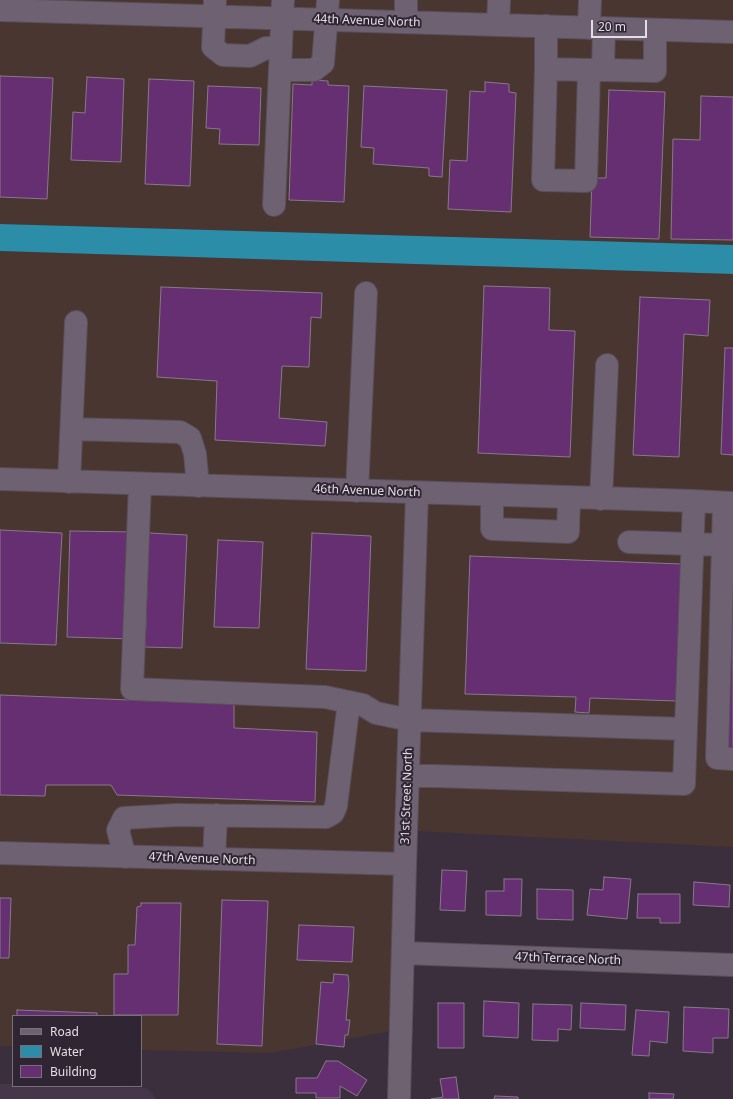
<!DOCTYPE html>
<style>
body{margin:0}
#map{position:relative;width:733px;height:1099px;overflow:hidden;background:#3b2f3d;font-family:"Noto Sans",sans-serif}
canvas{display:block}
.legend{position:absolute;left:12px;top:1015px;width:130px;height:72px;box-sizing:border-box;background:#302533;border:1px solid #786f7b;margin:0;padding:5px 7px;list-style:none;font-size:12px;color:#e5dde6}
.legend li{display:flex;align-items:center;gap:8px;height:20px}
.legend b{width:20px;border:1px solid #786f7b}
.scale{position:absolute;left:591px;top:20px;width:56px;height:18px;box-sizing:border-box;border:2px solid #e5dde6;border-top:0;padding-left:5px;font-size:12px;line-height:14px;white-space:nowrap;color:#e5dde6;-webkit-text-stroke:3px #302533;paint-order:stroke}
</style>
<div id="map">
<canvas width="733" height="1099"></canvas>
<ul class="legend">
<li><b style="height:5px;background:#6e6171"></b>Road</li>
<li><b style="height:11px;background:#2c8da9"></b>Water</li>
<li><b style="height:11px;background:#652f71"></b>Building</li>
</ul>
<div class="scale">20 m</div>
</div>
<script>
const c = document.querySelector('canvas').getContext('2d');
c.lineJoin = 'round';
function paint(path, color) { c.fillStyle = color; c.fill(path, 'evenodd'); }
const toPath = rows => new Path2D(rows.map(r => 'M' + r).join(''));
function stroke(path, color, width, dash) { c.strokeStyle = color; c.lineWidth = width; c.lineCap = dash ? 'butt' : 'round'; c.setLineDash(dash || []); c.stroke(path); }
function label(font, color, halo, rows, align = 'center') {
  c.font = font + ' "Noto Sans",sans-serif'; c.lineWidth = 4; c.setLineDash([]); c.textBaseline = 'middle'; c.strokeStyle = halo; c.fillStyle = color; for (const [text, x, y, turn = 0] of rows) {
    c.save(); c.translate(x, y); c.rotate((+turn || 0) * Math.PI / 180); c.textAlign = isNaN(turn) ? turn : align; if (halo) c.strokeText(text, 0, 0); c.fillText(text, 0, 0); c.restore();
  }
}
const built = toPath([
 [0,1084,13,1084,13,1086,74,1086,147,1088,156,1099,0,1099]
]);
const industrial = toPath([
 [46,0,580,0,580,16],
 [600,0,733,0,733,21,599,17],
 [0,20,733,43,733,245,0,224],
 [0,251,733,274,733,493,0,469],
 [0,490,407,504,395,853,0,842],
 [427,504,733,514,733,847,416,831],
 [0,864,395,875,391,1031,270,1053,141,1050,141,1016,13,1016,13,1046,0,1046]
]);
const water = toPath([
 [0,224,733,245,733,274,0,251]
]);
const building = toPath([
 [0,76,53,78,47,199,0,197,0,76],
 [87,77,124,79,121,162,71,160,73,112,85,113,87,77],
 [149,79,194,81,190,186,145,184,149,79],
 [312,80,328,81,328,85,349,86,344,202,289,200,293,84,312,85,312,80],
 [485,82,509,84,509,92,516,93,511,212,448,209,450,160,467,161,470,91,485,92,485,82],
 [208,86,261,88,259,145,219,144,220,129,206,128,208,86],
 [364,86,447,90,442,177,429,176,429,168,373,164,374,148,361,147,364,86],
 [609,90,665,92,659,239,590,237,592,178,606,178,609,90],
 [701,96,733,97,733,240,671,239,673,139,700,140,701,96],
 [484,286,550,288,549,330,575,331,570,457,478,453,484,286],
 [161,287,322,293,321,318,311,317,309,367,282,366,279,418,327,422,325,446,215,440,217,381,157,377,161,287],
 [640,297,710,300,708,336,684,334,679,457,633,455,640,297],
 [725,348,733,348,733,455,721,454,725,348],
 [0,530,62,533,56,645,0,643,0,530],
 [70,531,134,532,132,639,67,637,70,531],
 [149,533,187,535,182,648,145,647,149,533],
 [312,533,371,536,366,671,306,669,312,533],
 [218,540,263,542,259,628,214,627,218,540],
 [470,556,681,564,676,701,590,698,589,713,575,712,576,697,465,694,470,556],
 [733,599,733,748,727,747,733,599],
 [0,695,234,704,234,728,317,732,315,802,117,795,111,785,46,785,45,796,0,795,0,695],
 [442,870,467,871,465,911,440,910,442,870],
 [604,877,631,879,627,919,587,915,590,889,603,890,604,877],
 [504,879,522,879,521,916,486,915,486,891,504,891,504,879],
 [694,882,730,885,729,907,693,905,694,882],
 [537,889,573,890,573,920,537,919,537,889],
 [638,894,680,894,680,923,660,923,660,918,637,918,638,894],
 [0,898,11,898,9,958,0,958,0,898],
 [222,900,268,901,262,1046,217,1044,222,900],
 [141,903,181,903,178,1015,114,1015,114,974,128,974,128,945,135,945,137,907,141,906,141,903],
 [299,925,354,927,352,962,297,960,299,925],
 [334,974,348,975,349,985,346,1020,350,1020,348,1035,345,1035,344,1047,316,1044,321,982,333,983,334,974],
 [484,1001,519,1003,518,1038,483,1036,484,1001],
 [438,1003,464,1003,464,1048,438,1048,438,1003],
 [581,1003,626,1005,625,1030,580,1028,581,1003],
 [533,1004,572,1005,571,1030,558,1029,558,1041,532,1040,533,1004],
 [684,1007,729,1009,728,1038,713,1038,713,1053,683,1051,684,1007],
 [17,1010,97,1013,97,1016,17,1016,17,1010],
 [636,1010,669,1012,667,1043,650,1041,649,1056,632,1055,636,1010],
 [326,1061,338,1061,367,1080,357,1096,340,1086,340,1098,316,1098,316,1093,296,1093,296,1078,317,1078,326,1061],
 [456,1077,459,1099,431,1099,443,1097,440,1079,456,1077],
 [649,1093,674,1094,673,1099,649,1099,649,1093],
 [495,1096,518,1097,518,1099,494,1099,495,1096]
]);
const minor = toPath([
 [215,0,213,47,223,55,250,56,266,48,281,48],
 [0,10,733,32],
 [406,22,406,0],
 [498,25,499,0],
 [546,26,546,69,589,70,603,70,604,28],
 [589,28,590,0],
 [546,69,543,180,586,181,589,70],
 [280,70,314,70,323,63,328,0],
 [603,70,655,71,655,30],
 [274,205,283,0],
 [72,429,180,432,190,438,195,454,198,486],
 [0,479,694,501,733,503],
 [69,482,76,322],
 [140,484,132,689,325,697,363,705,376,713,410,720,686,729],
 [357,491,366,293],
 [492,496,492,529,568,532,569,498],
 [601,499,607,365],
 [724,503,723,545,733,545],
 [629,542,723,545,717,758,733,759],
 [408,776,435,776,684,784,694,501],
 [0,853,405,864],
 [125,857,118,830,124,818,177,815,326,817,333,813,336,806,349,702],
 [214,859,216,815],
 [403,953,733,965],
 [399,1099,405,864,417,493]
]);
const streetNames = [
 ["44th Avenue North",367,21,2],
 ["46th Avenue North",367,491,2],
 ["31st Street North",407,796,-88],
 ["47th Avenue North",202,859,2],
 ["47th Terrace North",568,959,2]
];
paint(built, '#46364a');
paint(industrial, '#4a3631');
paint(water, '#2c8da9');
paint(building, '#652f71');
stroke(building, '#87798a', 1);
stroke(minor, '#594e5a', 24);
stroke(minor, '#6e6171', 22);
label('12px', '#e5dde6', '#302533', streetNames);
</script>
